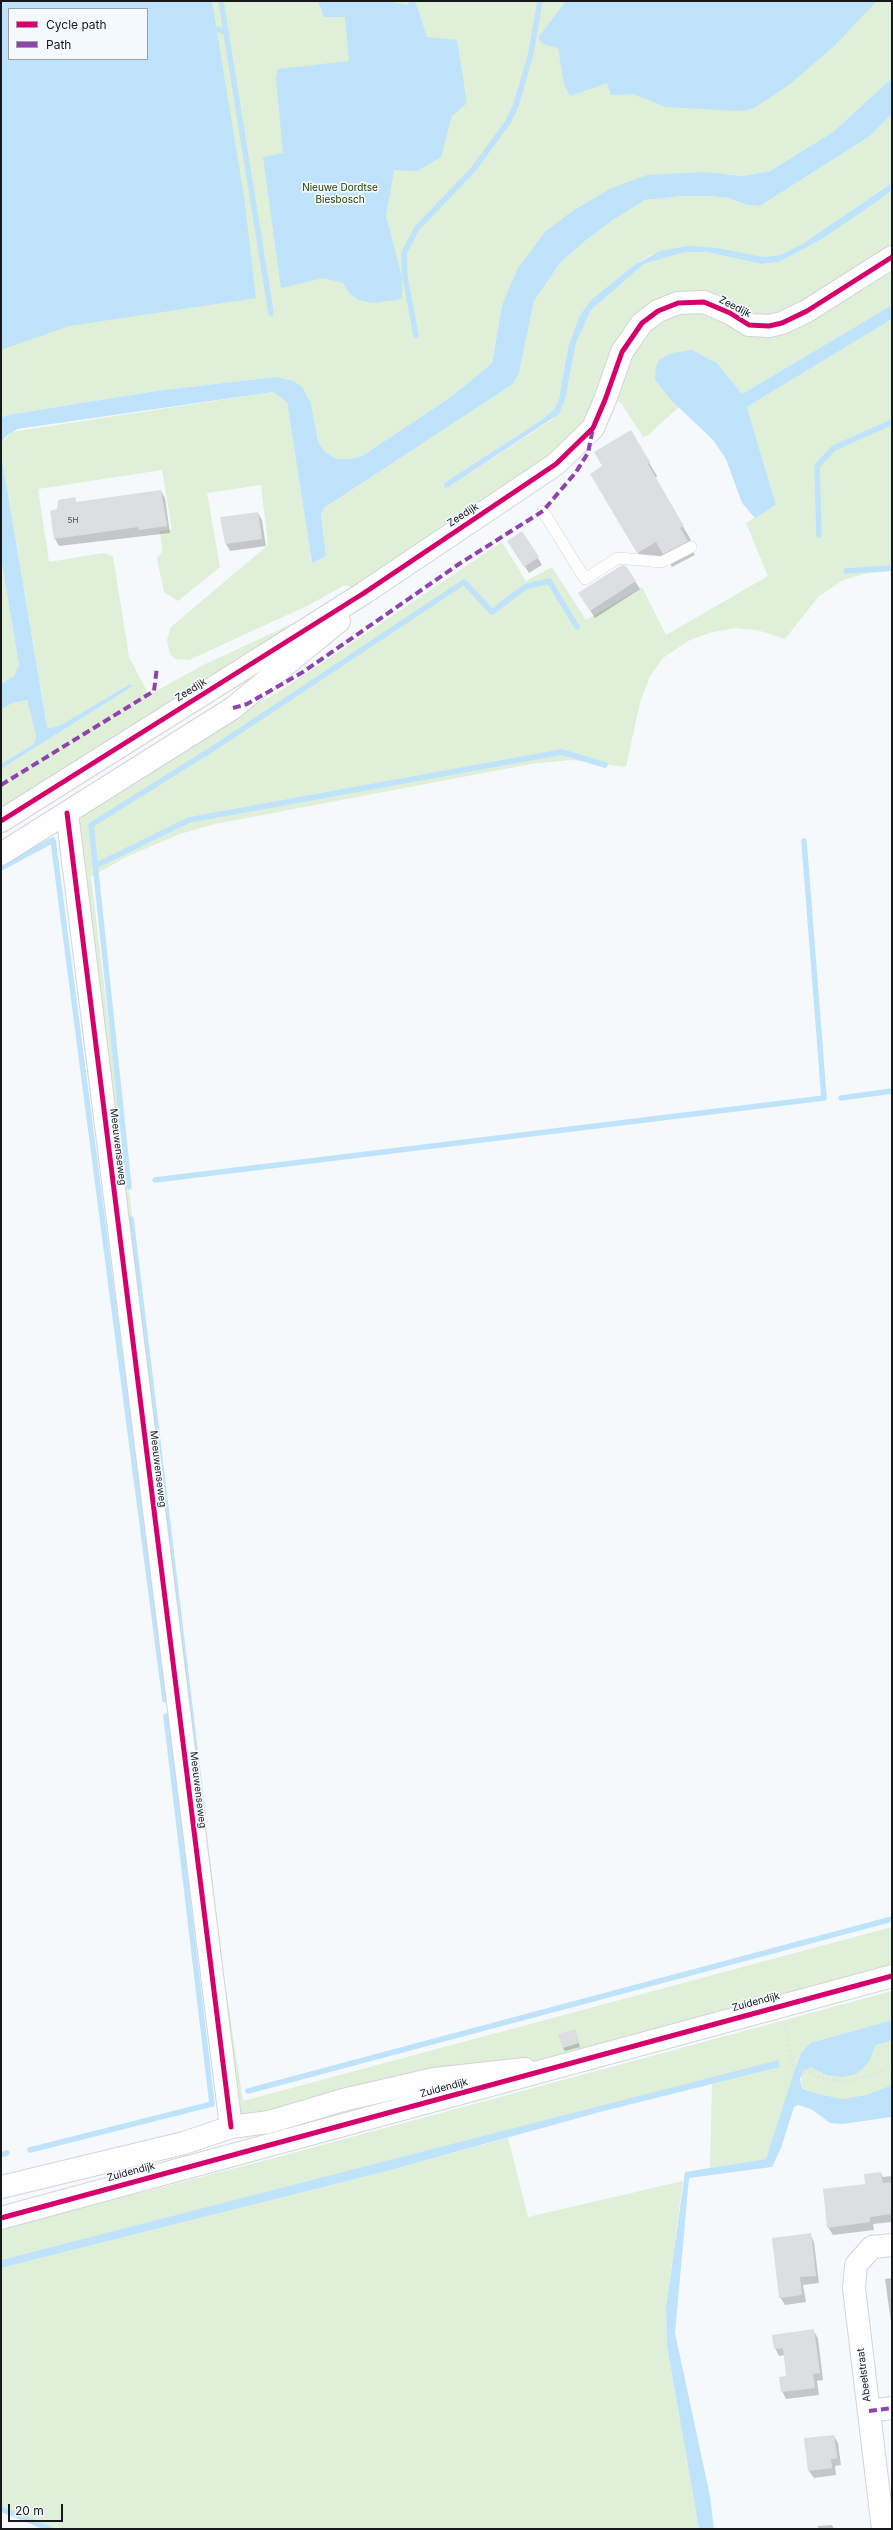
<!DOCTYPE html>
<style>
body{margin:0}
#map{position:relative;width:893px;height:2530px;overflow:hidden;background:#f6f9fc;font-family:Inter,sans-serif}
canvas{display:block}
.frame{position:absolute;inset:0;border:2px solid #17181a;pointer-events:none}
.legend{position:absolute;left:8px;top:8px;width:140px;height:52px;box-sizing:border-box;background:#f4f9fe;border:1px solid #9c9fa3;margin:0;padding:5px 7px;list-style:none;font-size:12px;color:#17181a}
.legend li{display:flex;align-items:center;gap:8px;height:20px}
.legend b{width:20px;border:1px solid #9c9fa3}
.scale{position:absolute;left:8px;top:2504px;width:55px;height:18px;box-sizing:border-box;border:2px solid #17181a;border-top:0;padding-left:5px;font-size:12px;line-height:14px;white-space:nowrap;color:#17181a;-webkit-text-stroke:3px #f4f9fe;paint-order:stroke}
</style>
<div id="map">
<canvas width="893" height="2530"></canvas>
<div class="frame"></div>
<ul class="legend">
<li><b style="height:5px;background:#d6006c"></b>Cycle path</li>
<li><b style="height:5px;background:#8e44ad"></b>Path</li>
</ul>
<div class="scale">20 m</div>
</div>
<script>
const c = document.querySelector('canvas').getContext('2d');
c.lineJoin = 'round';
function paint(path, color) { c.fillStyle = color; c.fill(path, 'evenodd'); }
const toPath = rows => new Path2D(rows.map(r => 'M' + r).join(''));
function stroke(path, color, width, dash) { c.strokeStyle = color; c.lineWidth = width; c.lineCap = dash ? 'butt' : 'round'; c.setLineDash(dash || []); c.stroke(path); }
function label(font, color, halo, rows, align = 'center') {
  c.font = font + ' Inter,sans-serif'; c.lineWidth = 3.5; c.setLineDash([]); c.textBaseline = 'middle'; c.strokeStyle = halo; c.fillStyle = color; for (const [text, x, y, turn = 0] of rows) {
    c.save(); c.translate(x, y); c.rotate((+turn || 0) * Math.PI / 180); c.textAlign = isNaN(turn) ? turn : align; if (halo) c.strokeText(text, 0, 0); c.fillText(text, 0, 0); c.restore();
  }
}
const green = toPath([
 [1,1,892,1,892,78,833,132,770,171,743,176,727,174,647,175,502,305,492,363,451,397,362,456,350,459,337,459,325,452,318,441,311,404,275,377,156,391,7,415,1,418],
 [9,9,147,9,147,59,9,59],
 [892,114,892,183,802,244,780,255,763,257,677,248,650,255,634,265,591,300,580,315,568,347,559,399,554,409,543,419,444,483,443,486,447,488,553,419,565,400,576,343,591,310,644,264,685,252,707,252,761,264,779,262,822,239,892,190,892,252,775,320,659,305,578,437,357,589,345,585,309,605,189,660,175,659,170,654,167,640,171,627,268,545,261,485,207,493,220,567,178,601,164,592,157,559,162,551,160,531,172,529,162,470,38,489,49,562,103,553,113,556,129,657,149,695,201,666,322,610,1,815,1,769,133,686,130,684,61,725,51,728,47,727,1,453,1,444,11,432,273,392,287,401,312,563,326,556,321,515,324,508,513,384,519,373,534,301,560,263,585,241,613,220,645,200,682,196,710,196,729,198,747,205,760,206,870,136],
 [892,264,892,305,742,394,718,364,669,398,679,407,648,435,643,437,621,403,611,397,644,329,689,307,749,331],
 [892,319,892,571,864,574,843,580,819,596,785,639,757,630,735,628,709,633,688,641,663,658,650,676,640,702,626,767,571,760,531,764,215,824,180,834,126,857,91,877,225,1983,243,2101,892,1927,892,1970,555,2060,258,2117,237,2113,76,832,80,814,246,710,277,693,502,542,526,581,552,567,586,620,642,587,666,635,768,576,746,523,776,505,747,407],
 [1,558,19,665,14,676,1,684],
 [27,700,36,736,34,744,1,764,1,710,12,703],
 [892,1991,892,2020,810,2043,801,2053,766,2159,710,2168,712,2084,780,2067,779,2061,1,2260,1,2229,278,2157],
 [892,2041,892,2085,866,2095,842,2099,815,2093,802,2087,801,2073,804,2069,810,2067,826,2075,869,2062,876,2045],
 [508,2138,528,2217,683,2181,666,2308,667,2346,699,2529,43,2529,1,2512,1,2268,387,2171]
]);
const water = toPath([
 [1,1,212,1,244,197,256,298,69,326,1,350],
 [9,9,147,9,147,59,9,59],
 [318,1,387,1,408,5,410,1,415,1,427,37,457,40,467,103,452,116,441,157,417,171,394,170,386,216,402,278,402,299,373,303,359,300,349,293,343,283,323,278,281,288,263,157,283,153,276,78,278,69,349,61,345,17,324,17],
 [566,1,877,1,834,46,789,85,754,108,742,111,666,107,633,94,611,95,607,83,570,96,564,84,558,48,543,44,538,38],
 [892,78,892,114,870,136,760,206,747,205,729,198,710,196,682,196,645,200,613,220,585,241,560,263,534,301,519,373,513,384,324,508,321,515,326,556,312,563,287,402,273,392,17,429,6,436,1,444,1,418,7,415,156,391,275,377,293,381,302,387,311,404,318,441,325,452,337,459,350,459,362,456,451,397,492,363,502,305,518,268,545,232,571,212,610,189,647,175,705,172,743,176,770,171,833,132],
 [892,183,892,190,876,202,822,239,779,262,761,264,707,252,685,252,644,264,591,310,576,343,565,400,559,414,447,488,444,487,444,483,543,419,554,409,559,399,568,347,580,315,591,300,634,265,660,251,688,246,717,248,763,257,780,255,802,244],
 [892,305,892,319,747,407,776,505,755,518,742,503,726,459,713,440,669,398,655,379,656,367,659,360,672,353,692,350,718,364,742,394],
 [1,453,47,727,51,728,61,725,130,684,133,686,1,769,1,764,34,744,36,736,27,700,12,703,1,710,1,684,14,676,19,665,1,558],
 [892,2020,892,2041,876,2045,869,2062,856,2074,843,2077,826,2075,810,2067,808,2070,804,2069,800,2079,802,2088,815,2093,842,2099,866,2095,892,2085,892,2117,842,2124,830,2123,811,2109,798,2105,794,2107,781,2148,772,2167,689,2178,675,2333,710,2496,714,2529,699,2529,667,2346,666,2308,685,2172,766,2159,794,2072,801,2053,810,2043],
 [779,2060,780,2067,600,2112,387,2171,1,2268,1,2260]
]);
const shadow = toPath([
 [631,432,657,476,655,479,691,540,688,542,695,555,672,567,665,555,646,566,599,488,603,466],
 [161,491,165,498,170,533,59,546,55,539,58,510,74,498,77,503],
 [258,513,262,520,266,546,230,551,226,544,222,518],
 [513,548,538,558,542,565,529,573],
 [626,567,640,589,595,618,584,601],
 [575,2030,580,2047,565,2051,563,2048],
 [881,2173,883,2177,892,2176,892,2222,873,2224,874,2230,833,2235,828,2227,866,2185],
 [810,2234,814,2242,819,2283,803,2285,806,2302,785,2305,780,2297],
 [892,2278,892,2330,885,2279],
 [813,2330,818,2338,823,2380,817,2381,819,2395,786,2399,782,2391,788,2377,785,2355,779,2356,775,2348],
 [834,2436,838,2443,841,2465,835,2466,836,2475,814,2478,809,2471],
 [832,2525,834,2529,819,2529,818,2526]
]);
const stream = toPath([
 [221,1,271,313],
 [218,29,227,33],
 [416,335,405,277,404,253,417,228,472,171,508,122,516,105,531,53,540,1],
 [819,535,817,466,834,448,892,422],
 [846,571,892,568],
 [95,866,189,820,562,752,605,765],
 [1,868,53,840,165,1700],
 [841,1098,892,1091],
 [155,1180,824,1098,804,841],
 [129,1187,91,825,217,746,464,582,492,612,525,587,549,581,577,627],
 [131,1219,203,1815],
 [248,2091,892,1919],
 [30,2150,212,2104,166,1716],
 [1,2155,7,2153],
 [1,2509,50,2529]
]);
const building = toPath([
 [631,430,650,462,648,464,684,526,680,528,688,541,663,554,656,542,637,553,590,474,602,466,594,452],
 [161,490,167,526,139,530,138,527,54,539,50,511,57,509,58,500,75,497,76,502],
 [258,512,262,539,225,544,220,517],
 [522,531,539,557,524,567,507,541],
 [622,565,626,566,636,581,590,611,578,593],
 [575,2029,579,2043,563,2048,558,2034],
 [881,2172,883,2183,892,2182,892,2214,870,2217,870,2222,827,2228,823,2189,865,2184,864,2174],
 [811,2233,816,2276,800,2277,802,2295,779,2298,772,2238],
 [814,2329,820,2373,813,2374,815,2388,781,2392,779,2377,786,2376,783,2348,774,2349,772,2335],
 [834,2435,837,2458,831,2459,832,2468,808,2471,804,2438]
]);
const path = toPath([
 [785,2025,793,2068,821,2078,844,2082,871,2075,892,2065]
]);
const lane = toPath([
 [543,511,585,579,618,558,662,562,691,547]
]);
const street = toPath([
 [67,813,231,2127],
 [1,821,364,593,556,464,593,428,605,400,622,352,642,323,658,311,678,303,704,302,730,313,749,325,769,326,782,323,807,311,892,257],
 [1,854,233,708,339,621],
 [1,2187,184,2143,231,2127,269,2122,343,2100,434,2079,525,2069],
 [869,2411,892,2408],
 [883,2529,854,2288,856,2265,872,2247,892,2245]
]);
const secondary = toPath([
 [1,2218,892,1976]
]);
const quiet = toPath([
 [233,708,247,704,303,672,459,564,543,511,576,472,588,453,593,428],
 [1,785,154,691,157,667],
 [869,2411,892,2408]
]);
const cycleway = toPath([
 [67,813,231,2127],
 [1,821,364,593,556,464,593,428,605,400,622,352,642,323,658,311,678,303,704,302,730,313,749,325,769,326,782,323,807,311,892,257],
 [1,2218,892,1976]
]);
const numberNames = [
 ["5H",73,521]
];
const parkNames = [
 ["Nieuwe Dordtse",340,188],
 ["Biesbosch",340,200]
];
const streetNames = [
 ["Zeedijk",735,307,27],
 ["Zeedijk",463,515,-33],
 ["Zeedijk",191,690,-32],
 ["Meeuwenseweg",118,1147,83],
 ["Meeuwenseweg",158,1469,83],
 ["Meeuwenseweg",198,1790,83],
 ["Zuidendijk",756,2002,-15],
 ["Zuidendijk",444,2088,-15],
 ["Zuidendijk",131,2172,-15],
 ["Abeelstraat",864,2375,-97]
];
paint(green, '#dfefd8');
paint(water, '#bfe3fb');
paint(shadow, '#0003');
stroke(stream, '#bfe3fb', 5.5);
paint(building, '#dcdfe1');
stroke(lane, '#d2d4d7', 12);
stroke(street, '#d2d4d7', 24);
stroke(secondary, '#d2d4d7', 24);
stroke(path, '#e2e2e3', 2.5, [2, 3]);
stroke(lane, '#fefeff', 11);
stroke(street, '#fefeff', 22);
stroke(secondary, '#fefeff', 22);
stroke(quiet, '#8e44ad', 4, [8, 4]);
stroke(cycleway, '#d6006c', 5);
label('8px', '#484a4c', null, numberNames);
label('10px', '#214000', '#f4f9fe', parkNames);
label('10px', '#17181a', '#f4f9fe', streetNames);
</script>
